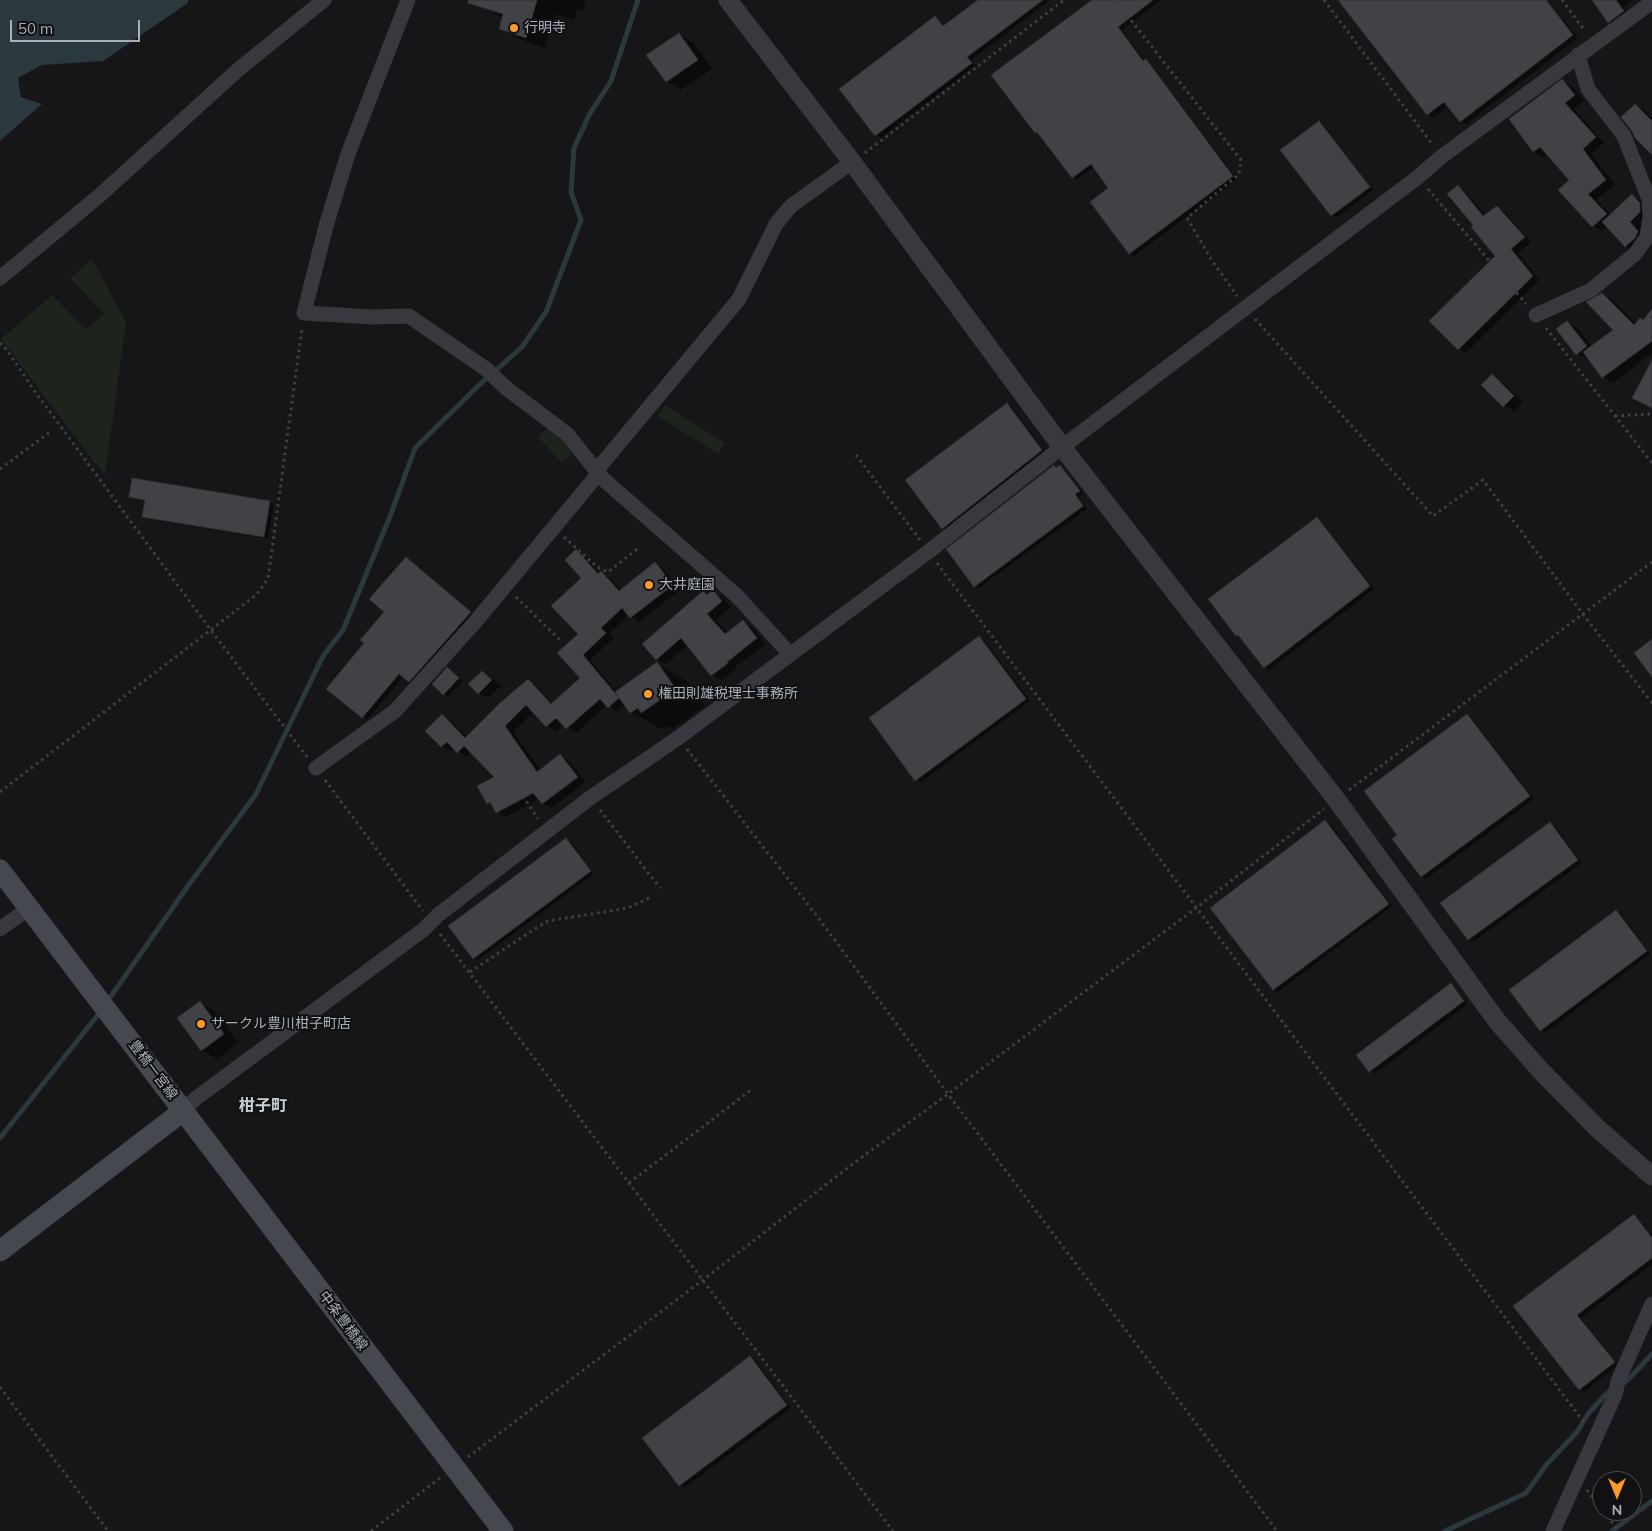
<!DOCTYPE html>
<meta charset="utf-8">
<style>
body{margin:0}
#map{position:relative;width:1652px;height:1531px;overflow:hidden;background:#161618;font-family:Mulish,sans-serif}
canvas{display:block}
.north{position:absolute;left:1592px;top:1471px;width:50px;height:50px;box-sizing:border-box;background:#111113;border:1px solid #4d5055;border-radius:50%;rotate:180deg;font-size:14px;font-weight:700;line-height:20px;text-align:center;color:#a7afb9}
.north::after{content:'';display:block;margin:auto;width:18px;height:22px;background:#fd982a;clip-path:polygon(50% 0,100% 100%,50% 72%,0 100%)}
.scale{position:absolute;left:10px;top:20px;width:130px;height:22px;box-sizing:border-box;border:2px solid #a7afb9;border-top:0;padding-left:6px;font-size:15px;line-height:18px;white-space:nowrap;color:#a7afb9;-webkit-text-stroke:4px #111113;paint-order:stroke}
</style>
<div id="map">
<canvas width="1652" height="1531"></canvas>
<div class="north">N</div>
<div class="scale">50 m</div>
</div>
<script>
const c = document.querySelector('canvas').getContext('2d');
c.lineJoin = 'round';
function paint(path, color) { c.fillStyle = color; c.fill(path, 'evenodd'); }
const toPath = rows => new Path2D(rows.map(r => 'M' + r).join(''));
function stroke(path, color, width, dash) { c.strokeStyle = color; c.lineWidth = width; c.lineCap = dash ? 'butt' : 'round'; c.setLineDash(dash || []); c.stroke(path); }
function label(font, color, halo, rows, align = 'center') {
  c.font = font + ' Mulish,"Noto Sans JP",sans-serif'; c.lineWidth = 4; c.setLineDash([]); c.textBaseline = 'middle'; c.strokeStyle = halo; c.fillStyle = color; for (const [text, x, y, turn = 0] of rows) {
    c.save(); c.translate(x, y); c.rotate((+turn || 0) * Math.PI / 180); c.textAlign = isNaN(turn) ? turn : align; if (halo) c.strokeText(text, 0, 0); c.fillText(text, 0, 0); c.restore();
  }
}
const green = toPath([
 [92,259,126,322,105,476,1,339,52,295,86,330,104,314,70,278],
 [665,405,725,443,718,454,658,416],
 [547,428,562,440,572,454,562,463,538,437]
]);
const water = toPath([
 [0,0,188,0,188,3,103,61,42,65,18,78,21,97,42,104,0,141]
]);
const shadow = toPath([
 [485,0,586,0,583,11,578,9,574,20,555,14,545,48,519,39,500,28,503,18,483,7],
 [980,0,1050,0,971,60,975,66,881,138,876,135,841,90,936,18,945,26],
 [1094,0,1161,0,1122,30,1145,61,1150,63,1237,179,1134,256,1130,253,1110,188,1094,167,1077,180,1072,177,1040,135,1036,132],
 [1341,0,1547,0,1496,42,1558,16,1564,20,1578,38,1466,124,1461,121,1449,106,1433,118,1428,114],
 [1594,0,1633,0,1623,7,1629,15,1615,25,1609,22],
 [679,34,694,43,712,69,681,90,666,81],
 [1563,81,1572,86,1584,101,1574,109,1604,143,1591,154,1615,185,1596,199,1611,215,1632,195,1641,201,1649,209,1636,252,1626,246,1608,226,1602,231,1593,226,1571,180,1548,154,1543,157,1534,152,1511,120],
 [1635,105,1644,110,1652,118,1652,155,1636,137],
 [1319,122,1323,125,1373,190,1336,218,1332,215,1282,150],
 [1458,186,1465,191,1486,216,1497,207,1504,211,1531,242,1518,253,1539,280,1466,353,1459,349,1497,256,1474,225],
 [1602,294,1612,300,1636,324,1644,321,1652,311,1652,353,1613,383,1603,377,1589,358,1587,359,1577,354,1567,322,1577,328,1592,347,1615,330],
 [1492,376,1501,382,1523,402,1514,411,1504,406],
 [1007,405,1012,407,1046,453,947,531,943,528],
 [1060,466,1065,469,1083,494,1078,497,1087,509,979,588,975,586,1057,469],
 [131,496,269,502,274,504,268,539,148,519,143,516,146,501],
 [1317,518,1321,521,1374,589,1269,670,1264,667,1241,638,1236,635],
 [576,551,585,556,600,573,610,578,621,590,655,564,664,569,680,590,639,622,629,615,609,634,614,638,590,660,617,692,657,664,687,681,705,706,672,729,667,726,661,729,631,712,626,705,617,712,607,705,576,733,563,724,556,731,547,726,534,711,513,732,541,770,560,756,569,761,586,782,551,808,542,803,539,799,506,817,497,812,495,807,488,803,496,777,471,752,467,757,454,748,450,751,442,746,442,716,451,721,467,737,528,681,537,686,553,704,582,678,580,634,582,578],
 [410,561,475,616,414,683,404,676,367,720,363,717,365,643,386,612],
 [703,592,708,595,713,592,722,597,731,607,716,620,728,633,743,622,752,627,766,644,735,667,736,669,721,680,712,675,688,645,666,664,657,659],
 [979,638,984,640,1030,701,921,782,916,780],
 [448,669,463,681,448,696,444,694],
 [482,672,492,678,501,686,488,698,478,693],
 [1467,716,1471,718,1534,799,1426,879,1422,876,1399,835],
 [1326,822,1330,824,1392,906,1278,992,1274,990,1212,908],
 [1550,824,1555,826,1582,863,1473,942,1469,939],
 [566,840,571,842,594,874,478,960,474,958],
 [1616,912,1621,914,1650,954,1545,1033,1541,1030],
 [1451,985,1455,988,1468,1004,1375,1074,1370,1071,1358,1055],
 [200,1003,215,1011,238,1043,217,1059,202,1050,179,1018],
 [1634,1215,1638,1218,1652,1236,1652,1264,1581,1318,1618,1365,1584,1392,1580,1389,1515,1306],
 [751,1358,755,1360,791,1408,684,1488,680,1485]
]);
const stream = toPath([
 [107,1002,185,890,256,794,323,656,343,630,391,514,415,448,476,388,522,347,546,312,581,220,571,192,574,148,589,115,611,81,638,0],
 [0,1138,101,1011],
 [1622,1384,1628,1380,1652,1354],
 [1445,1531,1526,1493,1547,1464,1577,1432,1588,1414,1605,1395,1612,1390],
 [1612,1531,1652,1501]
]);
const building = toPath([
 [468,0,537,0,526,38,499,29,503,14,468,3,468,0],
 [978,0,1043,0,967,57,972,63,875,136,839,89,935,16,943,26,978,0],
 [1092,0,1153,0,1118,27,1143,61,1146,59,1233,176,1129,254,1090,202,1108,188,1091,164,1072,178,1037,132,1035,133,991,75,1092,0],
 [1338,0,1546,0,1573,35,1460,122,1444,102,1427,115,1338,0],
 [1592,0,1616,0,1624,11,1608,23,1592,0],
 [679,33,698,60,666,82,646,55,679,33],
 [1562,79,1575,95,1565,103,1596,137,1583,149,1606,180,1588,194,1607,214,1592,227,1558,190,1569,180,1540,147,1533,152,1509,119,1562,79],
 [1635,104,1652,121,1652,155,1635,138,1632,131,1621,117,1635,104],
 [1319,121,1370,187,1331,216,1280,150,1319,121],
 [1458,185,1483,216,1497,206,1525,237,1511,249,1533,276,1458,350,1429,321,1495,256,1471,227,1473,225,1447,194,1458,185],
 [1632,194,1640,203,1640,212,1630,222,1638,231,1635,238,1625,247,1602,222,1632,194],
 [1602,293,1634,325,1640,318,1643,320,1652,309,1652,341,1602,378,1583,352,1613,330,1586,302,1602,293],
 [1567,321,1587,346,1576,355,1556,329,1567,321],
 [1652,360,1652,408,1632,398,1652,360],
 [1492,374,1514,396,1503,407,1481,385,1492,374],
 [1007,403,1042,450,942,529,905,480,1007,403],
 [1054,465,1056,468,1060,465,1080,491,1075,494,1083,506,974,587,946,549,1054,465],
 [132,478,270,501,264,537,142,517,145,500,129,497,132,478],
 [1317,517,1370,586,1264,668,1238,635,1236,636,1208,599,1317,517],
 [576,549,598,574,601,571,619,591,655,562,673,585,630,618,622,608,601,628,606,633,583,655,619,698,608,708,600,699,566,729,556,718,546,727,526,705,505,726,537,772,560,754,578,777,542,804,533,793,496,813,490,802,487,804,477,786,494,777,464,746,457,753,447,742,441,747,425,731,442,714,465,738,500,703,528,679,551,704,580,678,557,653,578,634,551,606,581,578,565,560,576,549],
 [406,557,471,612,409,682,399,674,362,718,326,689,364,643,360,640,384,612,369,599,406,557],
 [713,590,722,601,707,614,725,634,743,620,757,638,727,662,728,663,711,676,681,638,656,660,642,644,703,591,707,595,713,590],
 [979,636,1026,699,915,781,869,718,979,636],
 [1652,639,1652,677,1634,653,1652,639],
 [657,662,676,689,641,713,638,708,630,713,615,692,657,662],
 [447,667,459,678,443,695,432,684,447,667],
 [482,671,492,680,478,694,468,684,482,671],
 [1467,714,1530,796,1421,877,1392,839,1397,835,1364,791,1467,714],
 [1325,820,1389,904,1273,990,1210,908,1325,820],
 [1550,822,1578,860,1468,940,1440,903,1550,822],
 [566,838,591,871,473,959,448,926,566,838],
 [1616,910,1647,951,1540,1031,1509,990,1616,910],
 [1451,983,1464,1001,1369,1072,1356,1055,1451,983],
 [200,1001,224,1034,201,1051,177,1018,200,1001],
 [1634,1214,1652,1238,1652,1258,1577,1315,1615,1362,1579,1390,1513,1306,1634,1214],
 [750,1356,787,1405,679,1486,642,1438,750,1356]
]);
const path = toPath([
 [1115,0,1241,160,1239,174,1187,218,1211,259,1237,296],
 [1324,0,1432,144],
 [1562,0,1585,31],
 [865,153,1064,0],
 [1428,189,1526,304],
 [1255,319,1433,516,1483,480,1582,613,1652,703],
 [1546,328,1652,463],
 [0,343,4,346,36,393,210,629,307,757],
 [1615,416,1652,414],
 [856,455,920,540],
 [0,469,50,432],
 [564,537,597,567,608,572,640,547],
 [937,563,1586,1425],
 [516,597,562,642],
 [687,749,820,920,948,1094,1277,1531],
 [325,780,423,911],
 [1349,790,1652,562],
 [0,792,256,595,268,579,302,328],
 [523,796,538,819],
 [600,810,660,888],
 [440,934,893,1531],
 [470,972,536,928,548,921,628,908,651,897],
 [629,1183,751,1090],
 [0,1387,108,1531],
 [468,1457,703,1280,850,1166,948,1094,1196,908,1324,809],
 [1587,1490,1602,1509],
 [1603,1511,1619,1531],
 [371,1531,441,1477]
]);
const minor = toPath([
 [408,0,348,154,326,226,304,313,372,317,409,316,486,369,506,388,567,434,603,479,737,596,790,654],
 [0,278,99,196,239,69,324,0],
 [1536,315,1591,290,1635,254,1647,237,1650,216,1649,199,1624,136,1588,89,1578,55],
 [316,768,395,711,476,621,594,479,601,465,739,299,776,224,791,206,852,162],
 [0,929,29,908],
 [183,1111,195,1099,423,930,438,915,590,798,678,738,928,552,1062,447,1418,177,1441,157,1652,2],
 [1553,1531,1615,1395,1618,1381,1652,1304]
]);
const tertiary = toPath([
 [728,0,852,162,1062,447,1336,799,1497,1021,1541,1071,1596,1127,1652,1176]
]);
const secondary = toPath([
 [0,870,503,1531],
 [0,1251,183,1111]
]);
const markers = [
 [514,28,5,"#fd982a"],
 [649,585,5,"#fd982a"],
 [648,694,5,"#fd982a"],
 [201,1024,5,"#fd982a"]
];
const poiNames = [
 ["行明寺",524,28],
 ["大井庭園",659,585],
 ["権田則雄税理士事務所",658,694],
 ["サークル豊川柑子町店",211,1024]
];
const streetNames = [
 ["豊橋一宮線",153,1070,53],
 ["中条豊橋線",343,1321,53]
];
const quarterNames = [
 ["柑子町",263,1106]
];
paint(green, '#1c241c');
paint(water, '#2b383d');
paint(shadow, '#0007');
stroke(stream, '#2b383d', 5);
paint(building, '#404245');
stroke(building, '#303135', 1);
stroke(path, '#3d4045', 3, [2.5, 4]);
stroke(minor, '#37393e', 15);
stroke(tertiary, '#37393e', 19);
stroke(secondary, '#45484e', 21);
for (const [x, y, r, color] of markers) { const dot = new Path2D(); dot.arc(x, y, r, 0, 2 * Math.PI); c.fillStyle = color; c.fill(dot); stroke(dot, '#111113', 2); }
label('14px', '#a7afb9', '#111113', poiNames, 'left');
label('14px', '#a7afb9', '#111113', streetNames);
label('bold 16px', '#c9ced5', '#111113', quarterNames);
</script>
